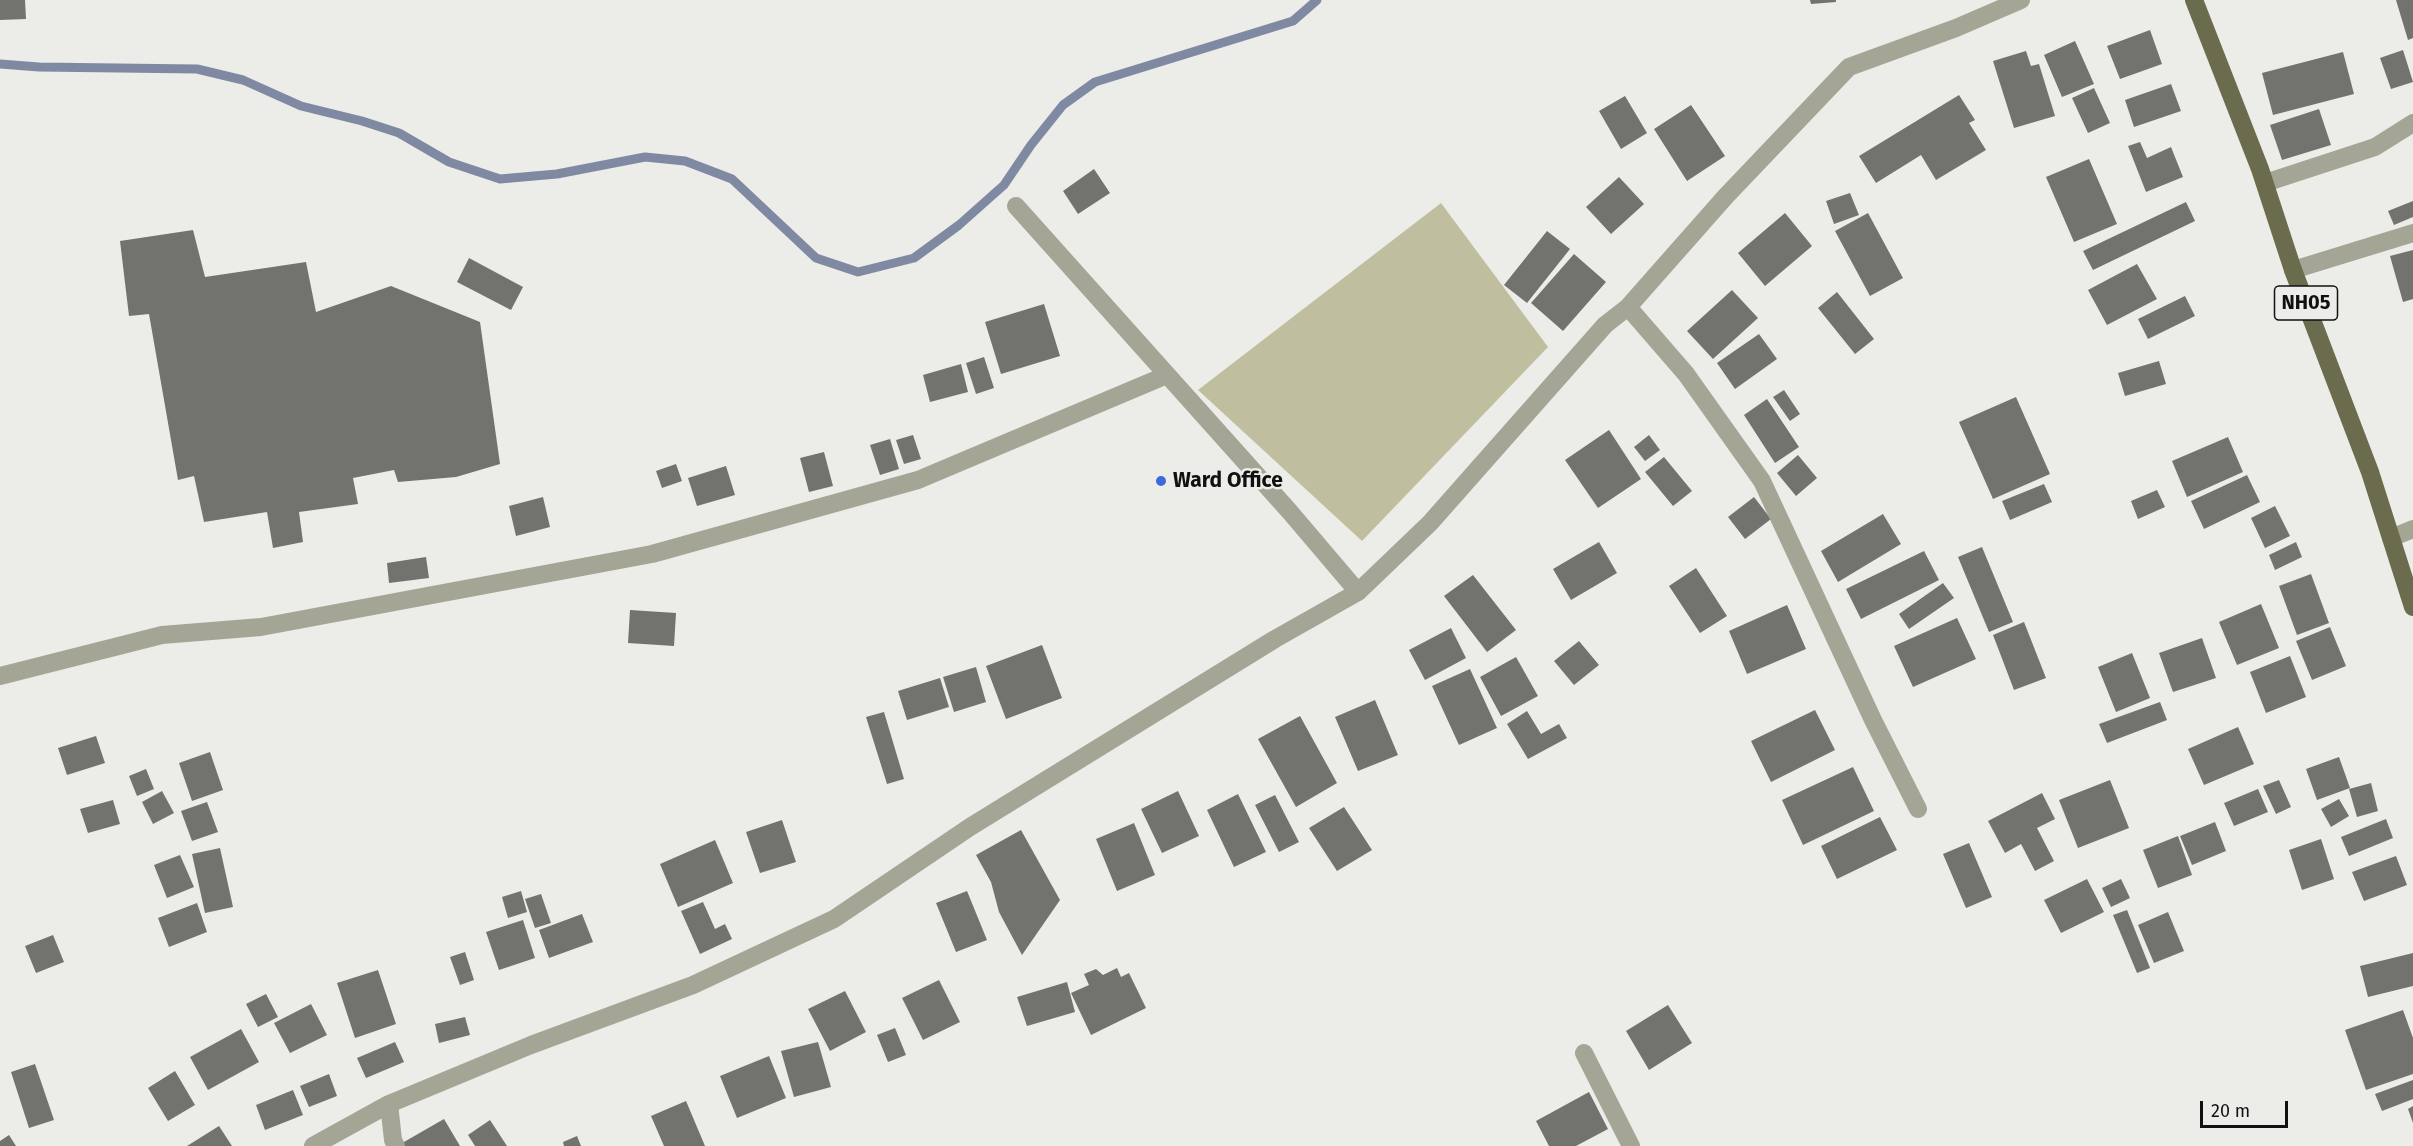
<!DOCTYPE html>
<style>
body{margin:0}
#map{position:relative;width:2413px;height:1146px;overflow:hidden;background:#ecece8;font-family:"Fira Sans",sans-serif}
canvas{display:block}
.scale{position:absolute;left:2200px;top:1101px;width:88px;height:27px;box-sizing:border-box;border:3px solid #111110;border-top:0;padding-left:8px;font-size:18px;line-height:21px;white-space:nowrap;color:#111110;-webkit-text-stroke:4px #ecece8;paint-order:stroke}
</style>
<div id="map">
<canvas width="2413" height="1146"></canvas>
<div class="scale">20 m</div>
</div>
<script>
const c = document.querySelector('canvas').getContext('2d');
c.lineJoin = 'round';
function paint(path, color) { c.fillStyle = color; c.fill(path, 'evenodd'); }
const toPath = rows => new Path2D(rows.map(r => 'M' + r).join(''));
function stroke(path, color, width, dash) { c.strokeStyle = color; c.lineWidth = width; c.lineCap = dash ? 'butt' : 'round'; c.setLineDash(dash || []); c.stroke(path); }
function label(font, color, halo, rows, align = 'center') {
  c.font = font + ' "Fira Sans",sans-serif'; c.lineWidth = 5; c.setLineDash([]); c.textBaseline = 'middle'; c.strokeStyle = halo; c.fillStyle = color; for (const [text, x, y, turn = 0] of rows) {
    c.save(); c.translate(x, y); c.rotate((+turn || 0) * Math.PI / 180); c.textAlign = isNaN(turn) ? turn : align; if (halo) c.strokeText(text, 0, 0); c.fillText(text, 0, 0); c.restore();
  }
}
const green = toPath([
 [1441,203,1548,347,1362,541,1198,390]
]);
const stream = toPath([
 [0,64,39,67,197,69,243,80,301,106,362,121,399,133,449,162,500,179,557,174,645,157,685,161,732,179,816,258,858,272,914,258,959,225,1004,185,1031,145,1063,105,1095,82,1293,21,1317,0]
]);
const building = toPath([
 [0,0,25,0,26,19,0,20],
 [1810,0,1836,0,1836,2,1811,4],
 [2396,0,2413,0,2413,38,2408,40],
 [2150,30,2162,64,2120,79,2107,46],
 [2075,41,2094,84,2062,97,2044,55],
 [2403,50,2413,82,2391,89,2380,58],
 [2026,51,2031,66,2039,64,2055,116,2014,128,1993,61],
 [2343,52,2354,94,2273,115,2262,73],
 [2171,84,2181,111,2134,127,2125,100],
 [2094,88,2110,123,2088,133,2072,98],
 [1959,95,1975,120,1969,123,1986,150,1936,180,1921,155,1876,183,1859,156],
 [1625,96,1647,133,1621,149,1599,111],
 [1691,105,1725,156,1687,181,1654,129],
 [2319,109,2331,145,2282,160,2270,125],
 [2140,142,2147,158,2171,147,2183,177,2146,192,2128,146],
 [2089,159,2117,224,2074,242,2046,177],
 [1094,169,1110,193,1078,214,1063,191],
 [1619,177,1644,204,1611,234,1586,207],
 [1850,193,1859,215,1834,224,1826,201],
 [2413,201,2413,217,2394,225,2388,211],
 [2186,202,2195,221,2093,270,2083,251],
 [1785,213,1812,246,1765,286,1738,253],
 [1868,213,1903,278,1870,296,1835,231],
 [193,230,205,277,306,262,316,312,391,286,480,322,500,464,456,477,398,482,394,470,353,478,358,504,299,512,303,542,273,548,267,512,204,522,194,476,178,480,149,314,129,316,120,241],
 [1547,231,1570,249,1527,303,1504,285],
 [2413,250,2413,299,2403,302,2390,256],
 [1574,254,1606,282,1563,331,1531,303],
 [469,258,523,287,511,310,457,282],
 [2137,264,2157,299,2107,325,2088,290],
 [1732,290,1758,318,1713,359,1687,331],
 [1837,292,1874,339,1855,354,1818,308],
 [2185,296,2195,316,2148,339,2138,319],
 [1044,304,1060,356,1001,374,985,322],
 [1759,334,1777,359,1735,389,1717,363],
 [984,357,994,388,976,394,966,363],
 [2159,361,2166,384,2125,396,2118,373],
 [961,364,968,392,930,402,923,375],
 [1784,390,1800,414,1790,421,1773,397],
 [2016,397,2050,474,1993,499,1959,422],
 [1767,399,1799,447,1775,463,1744,415],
 [1609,430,1641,479,1598,508,1565,460],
 [913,435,921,459,904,464,896,440],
 [1649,435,1660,450,1645,461,1634,447],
 [2228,437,2243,472,2187,497,2172,461],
 [890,439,899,469,880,475,870,445],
 [824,452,833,486,809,492,800,458],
 [1798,455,1817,478,1796,496,1777,473],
 [1664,457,1692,491,1673,506,1645,472],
 [676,464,682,481,662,488,656,471],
 [726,466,735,495,697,506,688,478],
 [2247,475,2260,502,2204,529,2191,501],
 [2044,484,2052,502,2010,520,2002,501],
 [2157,490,2165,507,2138,519,2131,501],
 [543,497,550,527,516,536,509,506],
 [1754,497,1771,519,1745,539,1728,517],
 [2275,506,2290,536,2265,548,2251,518],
 [1883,514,1901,544,1838,582,1821,551],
 [1599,542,1617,573,1571,600,1553,569],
 [2296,542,2302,557,2275,570,2269,555],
 [1982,547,2013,622,1989,632,1958,557],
 [1924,551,1939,580,1861,619,1846,589],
 [426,557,429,578,389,583,387,563],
 [1696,568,1727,616,1700,633,1669,586],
 [2311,574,2329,623,2297,635,2279,586],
 [1473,575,1516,630,1487,652,1444,596],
 [1943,583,1954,598,1909,629,1899,614],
 [2261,604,2279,648,2237,665,2219,622],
 [1787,605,1806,649,1747,674,1729,631],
 [630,610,676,613,674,646,628,643],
 [1957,618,1976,659,1913,687,1894,646],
 [2024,622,2046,678,2014,690,1993,635],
 [2330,627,2346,666,2312,680,2296,641],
 [1451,628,1466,658,1425,680,1409,650],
 [2202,638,2216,678,2173,692,2159,653],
 [1579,641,1599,665,1574,685,1554,661],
 [1042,645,1062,698,1006,719,986,666],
 [2132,653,2150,698,2116,712,2098,667],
 [2290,656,2306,697,2266,713,2250,672],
 [1516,657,1538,696,1501,716,1480,677],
 [976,667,986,702,954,712,943,677],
 [1470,669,1497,728,1459,745,1432,686],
 [940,678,949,707,907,720,898,691],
 [1375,700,1398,755,1358,771,1335,717],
 [2160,702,2167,720,2107,743,2099,724],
 [1815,710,1835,750,1771,782,1751,741],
 [1527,711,1541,734,1559,724,1567,738,1528,759,1507,724],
 [884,712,904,779,887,784,866,717],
 [1300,716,1337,783,1296,807,1258,739],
 [2238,727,2254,764,2204,785,2188,749],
 [96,736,105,763,67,775,58,748],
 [210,752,223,790,192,801,179,763],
 [2339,757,2350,788,2317,800,2306,769],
 [1853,767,1874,811,1803,845,1782,800],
 [146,769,154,789,137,796,129,776],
 [2110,780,2129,828,2078,848,2059,800],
 [2279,780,2291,807,2276,814,2263,786],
 [2371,783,2378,811,2357,817,2349,789],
 [2258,789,2268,812,2234,826,2224,803],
 [162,791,174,813,153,824,142,802],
 [1178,791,1199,836,1162,853,1141,809],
 [2042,793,2055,819,2037,828,2054,861,2035,871,2021,844,2005,853,1988,821],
 [1238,794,1266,852,1234,867,1207,810],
 [1275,795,1299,842,1279,852,1255,805],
 [2339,799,2349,816,2331,827,2321,809],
 [113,800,120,824,88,833,80,809],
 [207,802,218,832,192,841,181,811],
 [1344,807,1372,850,1337,871,1309,828],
 [1880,817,1897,850,1837,879,1821,846],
 [2386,819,2393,838,2349,856,2341,837],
 [782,820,796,862,760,873,746,832],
 [2215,822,2226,851,2192,865,2180,836],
 [1134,823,1155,875,1117,891,1096,839],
 [1021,830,1060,900,1022,955,999,912,991,882,976,855],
 [2178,836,2192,875,2158,888,2143,850],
 [2321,839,2334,879,2302,890,2289,850],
 [715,840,733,883,678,907,660,864],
 [1969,843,1992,897,1966,908,1943,854],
 [220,848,233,907,205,913,192,854],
 [180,855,194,887,167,898,154,865],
 [2396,856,2407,885,2364,901,2352,872],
 [2087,879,2104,912,2061,933,2044,900],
 [2121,879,2130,898,2111,907,2102,888],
 [521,891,527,912,508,918,502,897],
 [967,891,987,940,956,952,936,903],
 [541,894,551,923,535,928,525,899],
 [703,902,715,929,725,924,732,939,700,954,681,911],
 [197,903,207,932,169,947,158,918],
 [2127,910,2150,968,2137,973,2113,915],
 [2168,912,2184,951,2154,963,2138,925],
 [582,914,593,942,549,958,539,930],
 [523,920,535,958,499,970,486,932],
 [53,935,64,962,36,973,25,946],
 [465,952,474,980,460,985,450,957],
 [2413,953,2413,986,2368,997,2360,966],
 [1117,968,1121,977,1129,973,1146,1008,1091,1035,1071,993,1089,985,1084,974,1096,969,1103,975],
 [378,970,396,1024,355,1038,337,983],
 [939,980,960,1022,923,1040,902,998],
 [1067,982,1075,1012,1027,1026,1017,997],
 [845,991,866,1032,830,1051,808,1009],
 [266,994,278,1017,258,1027,246,1004],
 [311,1004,327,1035,290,1053,274,1023],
 [1668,1005,1692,1043,1649,1070,1626,1031],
 [2403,1010,2413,1038,2413,1074,2366,1090,2345,1030],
 [465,1017,470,1035,439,1043,435,1024],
 [895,1028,906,1055,888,1062,877,1035],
 [241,1029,259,1062,208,1090,190,1057],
 [395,1042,404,1062,366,1078,357,1058],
 [818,1042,831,1087,794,1097,781,1051],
 [769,1056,786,1098,737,1118,720,1076],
 [35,1064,54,1120,29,1128,11,1072],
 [175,1071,195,1105,168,1121,148,1088],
 [329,1074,337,1096,309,1107,300,1086],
 [2413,1080,2413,1099,2382,1111,2375,1094],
 [293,1090,303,1115,265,1130,256,1105],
 [1589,1092,1608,1129,1576,1146,1549,1146,1536,1121],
 [686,1101,705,1146,664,1146,651,1116],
 [2413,1106,2413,1123,2408,1109],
 [444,1119,460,1146,397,1146],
 [490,1120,507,1146,475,1146,468,1135],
 [219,1126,232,1146,187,1146],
 [9,1135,16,1146,0,1146,0,1141],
 [577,1136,581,1146,564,1146,563,1142]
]);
const minor = toPath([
 [2265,183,2375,147,2413,123],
 [1016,206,1290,512,1358,592],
 [2293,270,2413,233],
 [1628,307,1686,374,1762,481,1873,720,1918,809],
 [2391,538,2413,529],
 [0,676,162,635,261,627,652,554,918,480,1167,375],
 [1584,1053,1631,1146],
 [389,1104,393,1140,396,1146],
 [313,1146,389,1104,531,1045,693,985,834,919,970,827,1275,639,1358,592,1430,523,1605,325,1628,307,1726,196,1849,67,1956,28,2021,0]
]);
const major = toPath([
 [2194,0,2260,169,2293,270,2370,472,2413,607]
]);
const markers = [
 [1161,481,6,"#3d69da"]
];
const shields = [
 [2306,303,63]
];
const shieldNames = [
 ["NH05",2306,303]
];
const poiNames = [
 ["Ward Office",1173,481]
];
paint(green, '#bfbf9f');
stroke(stream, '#7f8aa2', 9);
paint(building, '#72726e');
stroke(minor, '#a5a595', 18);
stroke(major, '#6b6b4d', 18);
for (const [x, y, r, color] of markers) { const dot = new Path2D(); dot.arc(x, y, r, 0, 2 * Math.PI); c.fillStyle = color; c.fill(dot); stroke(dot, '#ecece8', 2); }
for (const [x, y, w] of shields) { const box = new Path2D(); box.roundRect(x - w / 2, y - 17, w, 34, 4.5); c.fillStyle = '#ecece8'; c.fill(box); stroke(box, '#111110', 1.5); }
label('bold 20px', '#111110', null, shieldNames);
label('bold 21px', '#111110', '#ecece8', poiNames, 'left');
</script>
